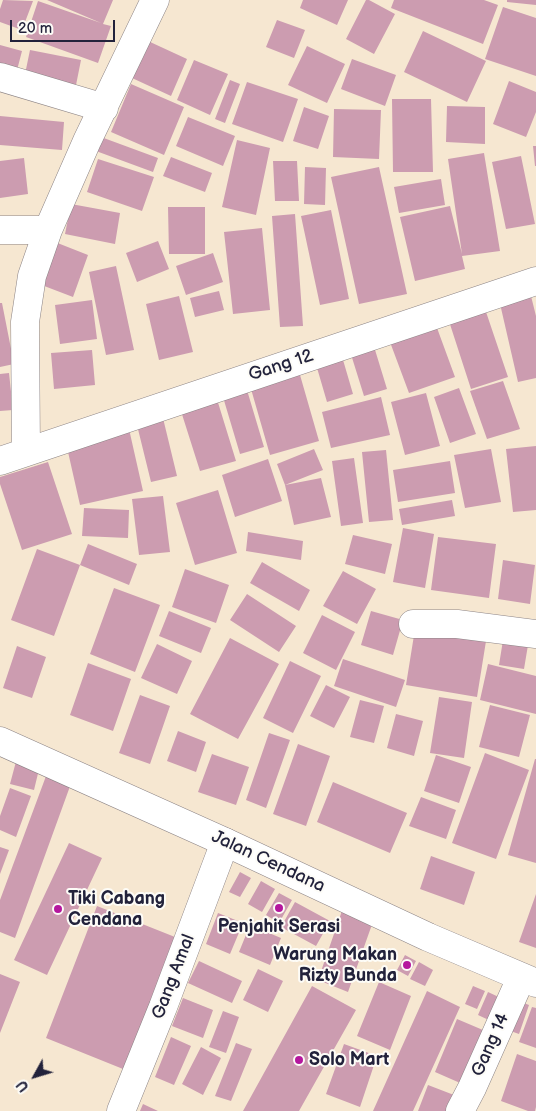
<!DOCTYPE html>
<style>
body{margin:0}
#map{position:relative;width:536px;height:1111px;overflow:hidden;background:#f6e7d1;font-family:"Balsamiq Sans",sans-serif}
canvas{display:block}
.north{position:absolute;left:10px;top:1051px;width:50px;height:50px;-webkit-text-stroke:4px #fdfcf7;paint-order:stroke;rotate:231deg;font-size:14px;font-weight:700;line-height:20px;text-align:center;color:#22223b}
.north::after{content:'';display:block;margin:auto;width:18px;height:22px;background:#22223b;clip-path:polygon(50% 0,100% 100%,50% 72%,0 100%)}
.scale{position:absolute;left:10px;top:20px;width:105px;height:22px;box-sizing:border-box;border:2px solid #22223b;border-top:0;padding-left:6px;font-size:15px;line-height:18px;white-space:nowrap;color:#22223b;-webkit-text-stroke:4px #fdfcf7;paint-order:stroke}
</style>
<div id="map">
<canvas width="536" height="1111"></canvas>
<div class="north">U</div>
<div class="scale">20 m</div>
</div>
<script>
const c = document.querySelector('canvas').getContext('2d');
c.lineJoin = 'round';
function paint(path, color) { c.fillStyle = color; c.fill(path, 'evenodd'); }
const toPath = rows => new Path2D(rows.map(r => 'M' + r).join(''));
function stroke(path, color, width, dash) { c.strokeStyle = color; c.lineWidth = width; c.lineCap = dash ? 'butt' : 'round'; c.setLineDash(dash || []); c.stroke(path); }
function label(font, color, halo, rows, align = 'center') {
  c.font = font + ' "Balsamiq Sans",sans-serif'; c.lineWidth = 4; c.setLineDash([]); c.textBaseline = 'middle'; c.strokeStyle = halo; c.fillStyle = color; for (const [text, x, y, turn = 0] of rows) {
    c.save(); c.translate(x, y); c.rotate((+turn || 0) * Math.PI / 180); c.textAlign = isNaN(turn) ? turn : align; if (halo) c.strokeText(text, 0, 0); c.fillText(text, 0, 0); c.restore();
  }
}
const building = toPath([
 [3,0,33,1,22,30,0,22,0,9],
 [47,0,113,0,103,24,111,26,98,63,26,37,38,1,101,23],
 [303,0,348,0,337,25,300,8],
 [366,0,369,0,395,14,374,54,346,39],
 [394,0,484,0,498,5,483,44,391,8],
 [507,0,536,0,536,5,507,2],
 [503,7,536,18,536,76,485,59],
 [277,20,305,30,294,58,266,47],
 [423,31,486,61,467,102,404,72],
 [148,41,187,59,171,96,132,78],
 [0,45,22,51,16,74,0,69],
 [307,46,345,64,327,103,288,85],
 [30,50,81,60,75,90,24,79],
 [352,59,396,75,385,106,341,89],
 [194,60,228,74,210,115,177,100],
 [230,80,240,84,225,123,215,119],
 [509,81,536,92,536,112,526,137,493,124],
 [247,82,298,99,283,142,232,124],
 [131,84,184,107,164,155,111,132],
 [392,99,431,99,433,172,393,172],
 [447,106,485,107,485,144,446,142],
 [304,107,329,116,318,149,293,141],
 [334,109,381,110,379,159,333,157],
 [0,116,64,122,62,150,0,145],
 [188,117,235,136,223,166,176,146],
 [101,137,158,158,153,172,96,151],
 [237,140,270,148,256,215,222,207],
 [533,146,536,146,536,166,535,166],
 [484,153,500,251,462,256,465,269,415,281,400,217,450,206,462,254,448,159],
 [521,156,535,224,506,229,492,162],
 [171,157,212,173,205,192,163,176],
 [24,158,28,194,0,198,0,161],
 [98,159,154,177,142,211,87,192],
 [273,161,297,161,299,201,275,201],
 [305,167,326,168,325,205,304,204],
 [379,167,407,294,359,304,331,177],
 [441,179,445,205,399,213,394,187],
 [71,204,120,213,115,244,65,234],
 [168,207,205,207,205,254,169,254],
 [331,210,349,299,320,305,301,216],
 [295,214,303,326,280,327,272,216],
 [262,228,270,310,233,314,224,232],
 [158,241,169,269,137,282,126,253],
 [55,242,88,255,73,297,39,284],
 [213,253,223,282,186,295,176,266],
 [116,266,134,350,106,355,89,272],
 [529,288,536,316,536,378,518,382,498,295],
 [219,291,224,310,195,317,190,298],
 [179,296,193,352,159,360,146,304],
 [92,300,97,339,60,344,55,305],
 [0,303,2,303,14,364,0,367],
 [483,303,508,377,471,389,447,315],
 [433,317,455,377,409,393,387,334],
 [372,340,387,389,364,396,349,348],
 [92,350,95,385,54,389,51,353],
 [341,353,353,394,327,402,315,361],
 [298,368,319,441,270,455,249,382],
 [9,373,13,410,0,411,0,374],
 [244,380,264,447,240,454,220,387],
 [503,381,520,429,487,439,470,391],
 [459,388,476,434,450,443,434,397],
 [426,393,440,446,405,455,391,402],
 [216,396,236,461,200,471,180,408],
 [381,397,390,435,331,448,322,412],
 [162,414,177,476,151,482,136,421],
 [129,429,143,491,80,505,66,443],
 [536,446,536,510,513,512,506,449],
 [314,449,323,470,285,485,277,464],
 [491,449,501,502,465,508,454,455],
 [386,450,393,520,369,522,362,452],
 [354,458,363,523,341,526,332,461],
 [268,459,282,501,235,517,222,475],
 [450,461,455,493,398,502,393,470],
 [48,462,72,534,22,550,0,484,0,477],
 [321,478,331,517,294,525,285,485],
 [218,490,237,553,195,565,176,503],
 [163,496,170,552,139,555,132,499],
 [452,500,455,516,402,525,399,509],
 [84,508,129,510,128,538,82,536],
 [403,528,434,534,425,588,393,582],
 [248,532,303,541,301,560,246,551],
 [353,535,392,544,385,574,345,564],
 [438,537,496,544,489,598,431,590],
 [88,544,137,564,129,585,80,565],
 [37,549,80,565,54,636,11,620],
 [503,560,535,565,530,604,498,599],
 [262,562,310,590,299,611,250,583],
 [185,569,229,585,216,623,172,607],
 [343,571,376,589,357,624,323,606],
 [114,588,160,605,135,672,90,654],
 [247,594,296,626,279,652,230,620],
 [169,611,211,628,201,653,159,636],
 [371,611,403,620,393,655,361,645],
 [322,615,355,632,336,670,303,653],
 [415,629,486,641,477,697,406,685],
 [504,634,529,639,524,669,499,665],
 [230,638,279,664,238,739,190,714],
 [157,644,192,661,177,694,141,678],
 [17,646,46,657,32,698,3,688],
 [343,659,405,680,396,707,334,686],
 [290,661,321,676,293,733,263,718],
 [88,663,131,679,113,731,70,715],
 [488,664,536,676,536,714,480,700],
 [326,685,350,697,334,728,310,716],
 [140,695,170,706,150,764,119,753],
 [439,697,472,702,464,758,430,753],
 [360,700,384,706,374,743,350,737],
 [490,705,530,715,519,757,479,747],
 [396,714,423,721,414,756,387,748],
 [178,731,206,742,196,772,167,761],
 [269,733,290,740,266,808,246,800],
 [298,744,330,756,306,826,273,814],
 [485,753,529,770,496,859,452,843],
 [18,754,41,761,34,790,10,784],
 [212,754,249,767,236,805,198,792],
 [436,755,471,767,459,803,424,791],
 [535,759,536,759,536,863,508,855],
 [49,768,73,778,15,938,0,932,0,900],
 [333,782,407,813,390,853,317,822],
 [10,788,31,796,16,837,0,830,0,816],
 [421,797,456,810,446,839,409,826],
 [69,843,102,858,47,975,14,960],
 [0,847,9,850,0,874],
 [431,856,475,872,464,905,420,889],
 [240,872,251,878,240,897,229,892],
 [261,881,275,889,262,912,248,904],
 [279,893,292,900,279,923,266,915],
 [536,894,536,948,519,942],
 [295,902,330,921,316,946,281,927],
 [344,905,375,916,348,992,318,980],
 [97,906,180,939,128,1071,46,1038],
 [218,913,243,923,230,954,206,944],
 [250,925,281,938,270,965,239,952],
 [405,955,416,961,408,976,397,970],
 [199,961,242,981,232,1003,188,983],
 [419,962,433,970,425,986,410,979],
 [258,969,283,981,268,1012,243,1000],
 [0,974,20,982,0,1033],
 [379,982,411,996,390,1050,357,1036],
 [312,986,356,1010,299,1111,243,1111],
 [473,986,485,991,477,1009,465,1004],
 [427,991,460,1007,413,1111,373,1111],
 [488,992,503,999,493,1022,478,1015],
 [183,998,213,1010,203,1038,172,1026],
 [513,999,529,1005,519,1034,502,1028],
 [532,1007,536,1008,536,1048,519,1042],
 [223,1011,239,1017,226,1053,209,1047],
 [457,1019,490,1033,467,1086,435,1072],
 [171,1037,191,1046,174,1085,155,1077],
 [236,1043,252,1049,231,1101,215,1096],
 [344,1044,377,1056,360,1107,326,1094],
 [201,1047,221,1058,203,1095,182,1084],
 [517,1054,536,1061,536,1107,535,1111,528,1111,501,1101],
 [428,1085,454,1095,447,1111,418,1111],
 [143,1104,158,1111,140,1111]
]);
const street = toPath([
 [0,77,104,108],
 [0,230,48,230],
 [26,452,25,322,32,276,48,230,87,141,155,0],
 [0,461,536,281],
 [413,624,457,624,536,634],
 [121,1111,163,1007,225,842],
 [460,1111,472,1088,521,978]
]);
const secondary = toPath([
 [0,741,225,842,428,937,536,983]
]);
const markers = [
 [279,908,5,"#b5179e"],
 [58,909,5,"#b5179e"],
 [407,965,5,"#b5179e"],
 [299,1060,5,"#b5179e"]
];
const streetNames = [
 ["Gang 12",281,366,-18],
 ["Jalan Cendana",268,862,25],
 ["Gang Amal",174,977,-69],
 ["Gang 14",491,1045,-66]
];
const poiNames = [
 ["Tiki Cabang",68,899],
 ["Cendana",68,920],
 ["Penjahit Serasi",279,927,"center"],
 ["Warung Makan",397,955,"right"],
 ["Rizty Bunda",397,976,"right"],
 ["Solo Mart",309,1060]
];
paint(building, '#cc9cb0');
stroke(street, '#8c8486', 29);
stroke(secondary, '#8c8486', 29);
stroke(street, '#fff', 28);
stroke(secondary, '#fff', 28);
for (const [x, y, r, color] of markers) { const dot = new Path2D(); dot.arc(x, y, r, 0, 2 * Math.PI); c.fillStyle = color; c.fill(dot); stroke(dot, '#fdfcf7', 2); }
label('18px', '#22223b', '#fdfcf7', streetNames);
label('bold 18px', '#22223b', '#fdfcf7', poiNames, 'left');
</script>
